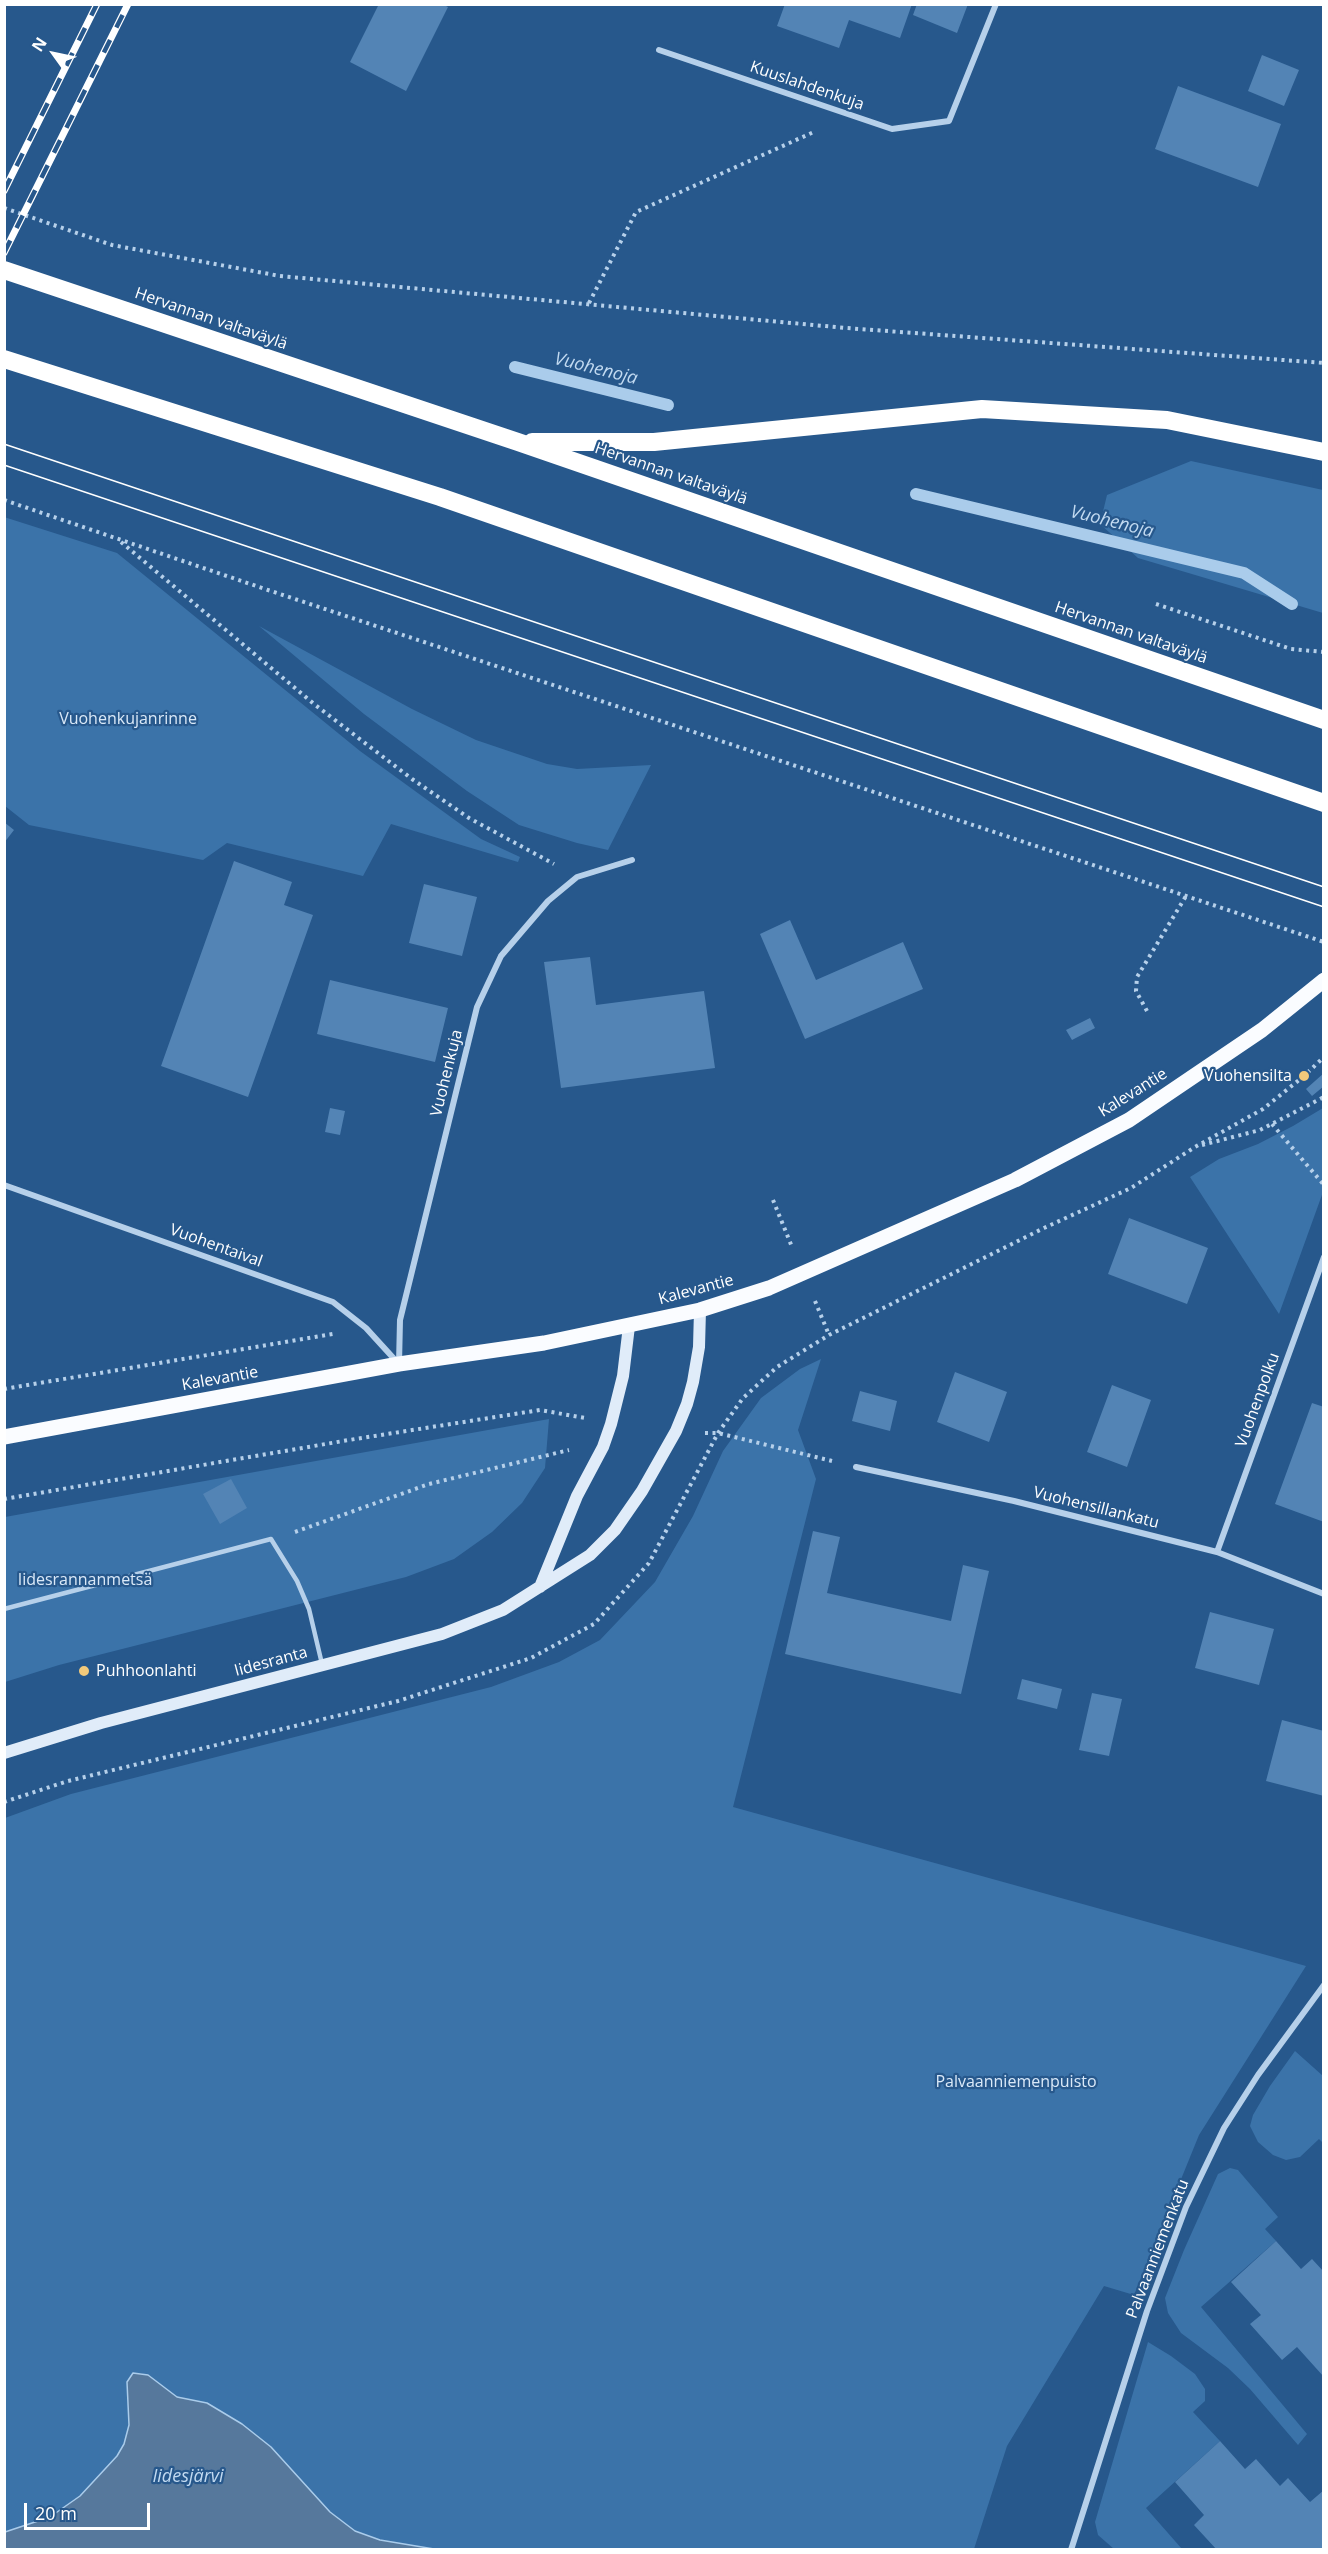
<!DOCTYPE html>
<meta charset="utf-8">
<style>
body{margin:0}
#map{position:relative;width:1328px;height:2554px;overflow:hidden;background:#27588c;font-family:"Open Sans",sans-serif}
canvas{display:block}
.frame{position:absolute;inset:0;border:6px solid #fff;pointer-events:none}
.north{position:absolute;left:24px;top:24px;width:60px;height:60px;-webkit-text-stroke:4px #27588c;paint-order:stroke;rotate:303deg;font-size:16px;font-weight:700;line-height:24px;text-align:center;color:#fff}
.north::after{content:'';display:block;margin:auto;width:21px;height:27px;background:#fff;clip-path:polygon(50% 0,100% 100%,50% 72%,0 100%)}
.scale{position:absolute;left:24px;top:2503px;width:126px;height:27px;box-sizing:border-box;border:3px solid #fff;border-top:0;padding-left:8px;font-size:18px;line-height:21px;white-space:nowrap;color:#fff;-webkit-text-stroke:4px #27588c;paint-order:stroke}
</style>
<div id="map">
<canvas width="1328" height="2554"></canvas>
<div class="frame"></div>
<div class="north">N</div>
<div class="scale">20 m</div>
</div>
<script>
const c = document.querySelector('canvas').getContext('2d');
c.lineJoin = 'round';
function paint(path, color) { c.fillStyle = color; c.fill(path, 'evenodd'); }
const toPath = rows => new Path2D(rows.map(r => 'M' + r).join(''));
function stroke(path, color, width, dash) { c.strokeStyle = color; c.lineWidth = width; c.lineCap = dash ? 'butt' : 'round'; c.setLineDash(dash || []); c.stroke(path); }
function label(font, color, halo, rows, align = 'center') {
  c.font = font + ' "Open Sans",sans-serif'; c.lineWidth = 4.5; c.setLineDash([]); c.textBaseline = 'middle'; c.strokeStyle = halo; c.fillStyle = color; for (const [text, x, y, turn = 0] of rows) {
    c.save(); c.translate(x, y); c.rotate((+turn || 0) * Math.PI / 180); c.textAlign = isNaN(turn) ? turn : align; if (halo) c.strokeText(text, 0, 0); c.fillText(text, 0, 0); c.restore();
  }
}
const green = toPath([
 [1191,461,1323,490,1323,613,1138,558,1100,524,1107,495],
 [4,517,117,553,360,751,481,839,520,857,518,862,391,824,363,876,227,843,203,860,29,825,5,806],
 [259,626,412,709,476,740,547,764,577,769,651,765,608,850,577,843,519,825,467,791,364,714],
 [1323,1108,1323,1192,1279,1314,1190,1177,1219,1159,1258,1144,1293,1126],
 [821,1359,798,1430,816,1479,733,1807,1306,1966,1199,2135,1134,2295,1104,2286,1007,2446,974,2549,434,2550,380,2540,355,2531,330,2512,271,2447,242,2424,207,2403,177,2397,148,2375,139,2373,133,2373,127,2382,129,2425,124,2444,117,2456,80,2496,50,2517,5,2532,5,1818,71,1794,491,1687,559,1662,600,1640,655,1582,693,1516,723,1451,761,1398,800,1369],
 [549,1419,545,1468,522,1503,492,1532,454,1559,406,1577,59,1665,5,1682,5,1517],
 [1295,2051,1323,2076,1323,2143,1319,2139,1300,2157,1286,2160,1273,2155,1258,2142,1250,2126,1253,2115,1270,2086],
 [1230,2168,1238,2170,1278,2217,1265,2229,1276,2241,1201,2307,1307,2434,1298,2445,1250,2389,1228,2368,1181,2333,1168,2313,1165,2298,1184,2250,1218,2174],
 [1148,2342,1171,2356,1195,2374,1205,2389,1205,2401,1193,2412,1220,2441,1146,2508,1182,2549,1114,2549,1098,2535,1095,2522]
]);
const water = toPath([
 [133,2373,148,2375,177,2397,207,2403,242,2424,271,2447,330,2512,355,2531,380,2540,434,2549,5,2549,5,2532,50,2517,80,2496,117,2456,124,2444,129,2425,127,2382,133,2373]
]);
const stream = toPath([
 [515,367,668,405],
 [916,494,1244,573,1292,604]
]);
const building = toPath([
 [379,4,442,4,448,7,406,91,350,62],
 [785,4,912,4,900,38,849,20,839,48,777,26],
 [917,4,968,4,957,33,913,15],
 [1262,55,1299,70,1284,106,1248,91],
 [1178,86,1281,124,1258,187,1155,149],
 [4,822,14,830,4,843],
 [234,861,292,882,284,905,313,915,248,1097,161,1066],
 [424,884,477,897,462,956,409,943],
 [790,920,816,980,903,942,923,989,805,1039,760,934],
 [590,957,596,1005,704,991,715,1068,561,1088,544,962],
 [330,980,448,1008,435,1062,317,1034],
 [1090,1018,1095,1028,1072,1040,1066,1030],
 [1324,1073,1324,1086,1312,1096,1306,1089],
 [330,1108,345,1111,340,1135,325,1132],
 [1129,1218,1208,1248,1187,1304,1108,1274],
 [955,1372,1007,1392,989,1442,937,1422],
 [1112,1385,1151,1400,1127,1467,1087,1452],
 [860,1391,897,1401,890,1431,852,1421],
 [1312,1403,1324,1407,1324,1522,1275,1504],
 [231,1479,247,1508,220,1524,203,1494],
 [813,1531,840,1537,827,1593,951,1621,963,1565,989,1571,961,1694,785,1654],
 [1210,1612,1274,1629,1259,1685,1195,1668],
 [1022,1679,1062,1689,1057,1709,1017,1699],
 [1092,1693,1122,1699,1109,1756,1079,1750],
 [1282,1720,1324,1731,1324,1796,1266,1781],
 [1276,2241,1301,2269,1312,2259,1324,2272,1324,2377,1297,2347,1282,2360,1250,2324,1261,2315,1231,2282],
 [1220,2441,1245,2469,1256,2459,1280,2486,1288,2478,1310,2502,1324,2490,1324,2550,1217,2550,1194,2525,1204,2515,1175,2482]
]);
const path = toPath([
 [4,208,112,245,280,276,846,328,1324,363],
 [589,303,636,212,816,131],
 [4,500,265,589,1324,942],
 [121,542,314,704,412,779,469,818,554,864],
 [1156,604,1291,649,1324,652],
 [1147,1011,1136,991,1137,977,1186,896],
 [1272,1124,1324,1185],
 [1202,1145,1260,1130,1324,1097],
 [773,1200,792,1247],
 [815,1301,829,1335],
 [4,1389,333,1334],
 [705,1433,718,1433,832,1461],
 [4,1499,349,1440,540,1410,585,1418],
 [295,1532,429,1484,569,1450],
 [4,1802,68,1781,398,1701,531,1658,594,1624,649,1563,718,1433,743,1398,777,1367,829,1335,1044,1228,1131,1188,1195,1147,1263,1109,1304,1076,1324,1057]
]);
const lane = toPath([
 [4,1609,271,1539,297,1581,309,1609,322,1664]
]);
const street = toPath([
 [659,50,892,129,949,121,996,4],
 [4,1185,333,1302,366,1328,397,1362],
 [399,1364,400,1320,477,1007,501,956,548,901,577,877,632,860],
 [856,1467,1014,1501,1217,1552,1324,1594],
 [1217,1552,1324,1257],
 [1071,2550,1147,2311,1186,2207,1224,2128,1258,2075,1324,1985]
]);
const secondary = toPath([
 [540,1587,577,1496,603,1447,611,1424,623,1376,629,1326],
 [4,1753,101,1723,442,1634,503,1610,590,1555,615,1530,642,1491,676,1431,687,1404,693,1382,699,1347,700,1310]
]);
const primary = toPath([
 [4,1437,399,1364,544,1343,700,1310,769,1288,1015,1180,1129,1120,1262,1030,1324,980]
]);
const highway = toPath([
 [4,270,518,442,1324,720],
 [4,359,440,497,1324,803],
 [532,442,654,442,982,409,1167,420,1324,452]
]);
const tram = toPath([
 [4,444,1324,887],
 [4,465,1324,907]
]);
const rail = toPath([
 [4,191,97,4],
 [4,253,128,4]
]);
const markers = [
 [1304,1076,6,"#f3ca7b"],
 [84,1671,6,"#f3ca7b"]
];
const streetNames = [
 ["Kuuslahdenkuja",807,86,19],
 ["Hervannan valtaväylä",211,319,19],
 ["Hervannan valtaväylä",671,474,19],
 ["Hervannan valtaväylä",1131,633,19],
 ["Vuohenkuja",447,1073,-76],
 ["Kalevantie",1133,1093,-32],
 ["Vuohentaival",216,1246,20],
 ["Kalevantie",696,1290,-15],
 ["Kalevantie",220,1379,-10],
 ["Vuohenpolku",1258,1400,-70],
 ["Vuohensillankatu",1096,1508,14],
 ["Iidesranta",271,1662,-15],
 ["Palvaanniemenkatu",1158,2249,-69]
];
const parkNames = [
 ["Vuohenkujanrinne",128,719],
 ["Iidesrannanmetsä",85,1580],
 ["Palvaanniemenpuisto",1016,2082]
];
const poiNames = [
 ["Vuohensilta",1292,1076],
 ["Puhhoonlahti",96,1671,"left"]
];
const waterNames = [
 ["Vuohenoja",596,369,14],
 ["Vuohenoja",1112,522,14],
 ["Iidesjärvi",188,2477]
];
paint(green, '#3b73a9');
paint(water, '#56789c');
stroke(water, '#aacceb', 1.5);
stroke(stream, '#aacceb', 12);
paint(building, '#5384b5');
stroke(path, '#b6d0ea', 4, [3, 4.5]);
stroke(lane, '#b6d0ea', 4.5);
stroke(street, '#b6d0ea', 6);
stroke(secondary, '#e0ecf9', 12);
stroke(primary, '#fafcff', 15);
stroke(highway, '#fff', 18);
stroke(tram, '#fff', 1.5);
stroke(rail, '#fff', 7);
stroke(rail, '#27588c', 4.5, [14]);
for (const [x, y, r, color] of markers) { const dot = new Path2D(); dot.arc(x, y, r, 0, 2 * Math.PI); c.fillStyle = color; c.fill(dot); stroke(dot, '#27588c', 2); }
label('16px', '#fff', '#27588c', streetNames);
label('16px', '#dae9f8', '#27588c', parkNames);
label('16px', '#fff', '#27588c', poiNames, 'right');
label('italic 18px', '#c2daf1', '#27588c', waterNames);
</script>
